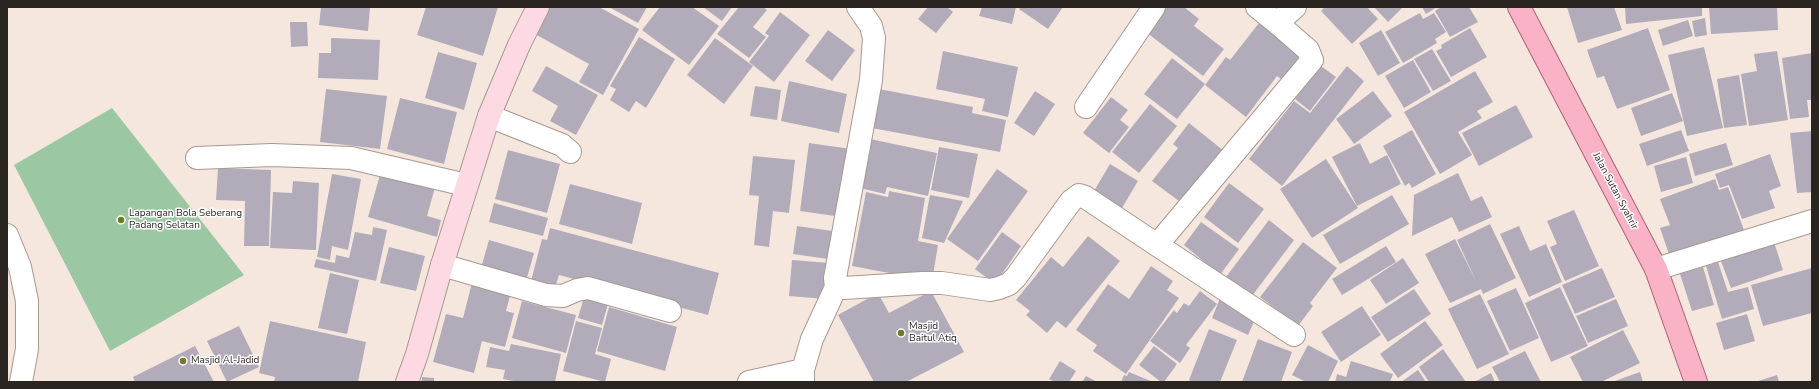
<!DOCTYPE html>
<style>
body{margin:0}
#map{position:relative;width:1819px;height:389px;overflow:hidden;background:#f6e7de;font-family:"Nunito Sans",sans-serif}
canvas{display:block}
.frame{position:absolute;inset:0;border:8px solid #2b2522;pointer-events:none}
</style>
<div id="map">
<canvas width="1819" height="389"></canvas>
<div class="frame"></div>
</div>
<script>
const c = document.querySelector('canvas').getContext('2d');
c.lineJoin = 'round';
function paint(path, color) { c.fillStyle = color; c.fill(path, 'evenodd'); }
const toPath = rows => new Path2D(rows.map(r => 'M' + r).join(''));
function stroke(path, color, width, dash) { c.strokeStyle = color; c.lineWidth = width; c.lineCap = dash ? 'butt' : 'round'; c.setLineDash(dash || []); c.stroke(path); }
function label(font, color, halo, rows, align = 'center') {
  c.font = font + ' "Nunito Sans",sans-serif'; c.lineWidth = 3; c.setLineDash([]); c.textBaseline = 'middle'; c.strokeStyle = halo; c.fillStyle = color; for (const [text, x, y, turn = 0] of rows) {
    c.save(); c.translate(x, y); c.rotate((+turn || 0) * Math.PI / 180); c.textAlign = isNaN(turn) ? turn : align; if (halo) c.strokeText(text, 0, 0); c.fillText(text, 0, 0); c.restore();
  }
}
const green = toPath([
 [112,108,244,275,110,351,14,165]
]);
const building = toPath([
 [321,7,370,7,368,31,319,25],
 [426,7,498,7,483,56,417,35],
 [550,7,599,7,639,29,603,95,579,82,589,64,535,34],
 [609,7,647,7,638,23],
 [660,7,692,7,719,26,689,65,642,30],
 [703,7,732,7,722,21],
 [739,7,763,7,767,10,753,27,766,37,749,58,717,34],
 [928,7,947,7,953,12,936,33,918,19],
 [982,7,1016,7,1012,24,979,16],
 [1021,7,1063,7,1048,29,1019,9],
 [1165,7,1184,7,1199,19,1194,26,1224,49,1203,76,1146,32],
 [1325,7,1367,7,1378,19,1352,44,1321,11],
 [1374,7,1403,7,1388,22],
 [1422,7,1437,7,1426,14],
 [1441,7,1469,7,1478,22,1450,37,1435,11],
 [1567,7,1614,7,1622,30,1578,43],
 [1625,7,1702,7,1702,16,1626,24],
 [1709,7,1777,7,1778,30,1711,34],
 [780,12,810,35,774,82,749,62,769,36,765,33],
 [1420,13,1423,19,1434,13,1446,32,1435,39,1437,43,1403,63,1385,32],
 [1705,18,1707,35,1695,37,1692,21],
 [1688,20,1693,36,1663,46,1658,30],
 [290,22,307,22,308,46,291,47],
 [1259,23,1303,57,1284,81,1277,76,1246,117,1205,85,1226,57,1230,60],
 [1470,28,1487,57,1451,77,1436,51,1442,48,1441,45],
 [1648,28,1670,90,1617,109,1604,76,1597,78,1587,50],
 [828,30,855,50,832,81,805,61],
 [1381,30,1400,63,1378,76,1359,43],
 [639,37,675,59,646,108,636,101,629,112,610,100,616,89,610,86],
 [331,38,380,40,378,80,318,78,319,53,331,53],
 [715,38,753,66,724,104,687,75],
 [1704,47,1723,128,1687,136,1668,55],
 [1432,49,1451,81,1433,91,1414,59],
 [943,51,1018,67,1008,117,982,111,985,99,936,89],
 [1777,51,1788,120,1749,126,1741,74,1757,71,1754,54],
 [438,52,477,63,464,110,425,98],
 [1812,53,1812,100,1807,100,1809,117,1790,119,1782,58],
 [1172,58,1205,84,1177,119,1144,94],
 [1413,60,1431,92,1404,108,1385,76],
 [546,66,598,95,576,135,550,121,558,106,532,91],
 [1321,66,1336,77,1310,111,1295,99],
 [1347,66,1364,81,1282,186,1249,159,1294,101,1310,113],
 [1475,71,1493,102,1477,111,1482,118,1458,132,1472,155,1440,174,1404,112],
 [1739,75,1747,125,1724,128,1717,79],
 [789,81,847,94,839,133,781,121],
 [755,86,781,90,777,120,750,116],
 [326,89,387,96,380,149,320,142],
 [879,89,973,107,972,113,1006,120,1000,152,872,128],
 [1035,91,1055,104,1034,136,1014,123],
 [1373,91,1392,116,1354,144,1336,119],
 [1672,93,1683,121,1641,136,1631,108],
 [1111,97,1128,110,1120,120,1129,127,1109,153,1083,133],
 [400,98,457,112,444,164,387,149],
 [1150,104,1177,126,1139,173,1112,152],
 [1516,105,1533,137,1479,166,1462,133],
 [1189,123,1224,151,1183,204,1152,181,1178,148,1173,144],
 [1412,130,1436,174,1412,188,1409,183,1405,186,1383,146],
 [1681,130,1689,151,1647,166,1639,144],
 [1812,131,1812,192,1797,193,1790,133],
 [870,139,937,153,928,196,887,187,885,194,860,188],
 [809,143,851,149,842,217,800,211],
 [1360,143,1370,164,1387,155,1401,184,1357,206,1332,157],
 [1726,143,1733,165,1695,176,1689,154],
 [939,147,978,154,969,198,931,190],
 [508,150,560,164,547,213,495,199],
 [1770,154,1781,186,1769,191,1775,208,1742,219,1729,185,1720,188,1715,174],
 [753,156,795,160,789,213,773,211,769,247,754,245,759,196,749,195],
 [1686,157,1693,183,1661,192,1654,166],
 [1326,159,1358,208,1312,238,1280,189],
 [1110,164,1138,181,1122,208,1094,191],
 [218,168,271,170,269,246,244,246,245,201,216,200],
 [382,168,436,184,427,216,441,220,437,237,368,217],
 [997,169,1028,191,978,261,947,239],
 [1458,173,1471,201,1482,196,1492,217,1459,232,1452,217,1412,236,1414,195],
 [332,174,361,179,348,250,332,246,330,260,317,257],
 [1715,179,1719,190,1728,187,1744,230,1670,257,1660,228,1670,225,1660,199],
 [293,181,319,183,316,250,270,248,273,192,292,193],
 [1229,183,1264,209,1238,243,1204,217],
 [570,184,642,203,632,244,559,224],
 [889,191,925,198,918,241,938,245,932,281,852,266,866,192,888,197],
 [930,195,963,201,944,243,922,238],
 [1392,195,1409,224,1340,264,1323,235],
 [494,203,548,218,543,236,489,222],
 [1574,210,1599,266,1565,281,1550,247,1557,244,1547,221],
 [1269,220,1294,240,1252,296,1226,277],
 [1201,222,1239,249,1220,275,1184,245],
 [1490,224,1516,278,1483,294,1481,289,1450,303,1425,254,1455,239,1477,283,1457,240],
 [797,226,839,232,835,260,793,254],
 [1519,226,1530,251,1546,244,1562,282,1529,297,1500,234],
 [373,227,387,230,376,281,314,267,316,259,335,263,336,255,349,258,355,232,372,235],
 [550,228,719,273,708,315,559,275,555,287,531,281,542,239,547,240],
 [1002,232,1021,246,995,284,975,269],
 [1088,236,1120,261,1066,328,1057,321,1047,333,1026,315,1030,311,1016,300,1051,257,1063,267],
 [489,240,534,253,524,288,479,275],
 [1303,242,1337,268,1310,303,1313,306,1298,326,1260,297],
 [1774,242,1783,270,1731,288,1721,261],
 [1386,246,1396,262,1342,295,1332,279],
 [389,247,425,256,416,291,380,283],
 [1403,258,1419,283,1386,304,1370,280],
 [792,260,829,263,826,299,789,296],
 [1718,262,1728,292,1748,287,1754,309,1722,319,1706,266],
 [1151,266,1173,281,1167,290,1179,298,1126,374,1093,351,1097,345,1076,330,1108,284,1129,299],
 [1703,267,1714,305,1692,311,1680,274],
 [1602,268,1615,297,1575,314,1562,285],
 [1812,268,1812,313,1763,326,1751,285],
 [330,273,359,280,347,334,318,328],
 [472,283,511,292,506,311,514,313,505,347,482,341,474,373,433,362,446,314,463,318],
 [1560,287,1588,346,1551,362,1525,303],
 [1516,288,1539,338,1510,351,1487,301],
 [1414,289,1431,314,1388,342,1371,317],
 [931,291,964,352,906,382,874,382,838,315,878,293,889,313],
 [1200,291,1217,304,1186,345,1190,348,1180,363,1150,341,1174,310,1177,313,1184,303,1189,306],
 [1480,294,1509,354,1477,369,1448,309],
 [1221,296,1258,313,1248,335,1212,318],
 [584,297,608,304,602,325,578,318],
 [1616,299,1628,326,1588,343,1576,316],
 [522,301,576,315,566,353,512,338],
 [1362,306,1381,335,1341,362,1321,332],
 [609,307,677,327,665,371,597,351],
 [1747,314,1755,341,1724,350,1716,323],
 [270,321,366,342,358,382,274,382,275,377,259,373],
 [576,321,602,328,595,354,611,359,605,382,563,371],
 [1425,321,1443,345,1398,378,1380,354],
 [239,326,259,367,227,382,207,341],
 [1209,329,1237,340,1220,382,1193,382,1189,380],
 [1623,330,1640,363,1601,382,1583,382,1570,357],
 [1258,339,1292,352,1281,382,1242,382],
 [511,344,561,354,555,382,519,382,503,379,505,370,486,367,490,347,509,351],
 [1308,345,1338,361,1328,382,1306,382,1292,375],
 [195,346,214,382,135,382,133,377],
 [1154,346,1177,364,1164,382,1161,382,1139,365],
 [1443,349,1466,382,1429,382,1419,367],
 [1525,351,1541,382,1500,382,1492,367],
 [1060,361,1076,371,1069,382,1055,382,1049,379],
 [1351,361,1393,374,1390,382,1335,382,1337,374,1346,377],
 [1418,370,1426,382,1401,382],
 [1129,372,1153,382,1121,382,1124,375,1127,376],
 [1640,372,1643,382,1612,382],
 [1491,373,1495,382,1474,382],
 [1777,375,1779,382,1755,382],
 [1086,376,1097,382,1082,382],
 [422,377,434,378,434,382,422,382]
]);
const street = toPath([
 [858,7,871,26,874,38,871,80,835,278,836,287,844,288,922,283,942,283,990,290,999,288,1009,284,1016,277,1071,201,1079,195,1085,197,1157,245,1312,60,1308,50,1277,23],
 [1257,7,1277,23,1295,7],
 [1086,107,1154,7],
 [489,116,562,145,570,152],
 [197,158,272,155,351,158,466,185],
 [7,235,20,267,27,301,27,349,21,382],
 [1157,245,1294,335],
 [442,265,546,295,563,296,577,290,588,288,670,311],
 [1656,269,1812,221],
 [749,382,803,370],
 [803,382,803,370,812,339,836,287]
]);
const secondary = toPath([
 [407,382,417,354,442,265,489,116,519,45,538,7]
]);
const primary = toPath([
 [1519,7,1656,269,1696,382]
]);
const markers = [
 [121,220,4,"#6e7b27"],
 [901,333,4,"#6e7b27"],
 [183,361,4,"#6e7b27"]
];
const streetNames = [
 ["Jalan Sutan Syahrir",1615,191,62]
];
const poiNames = [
 ["Lapangan Bola Seberang",129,214],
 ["Padang Selatan",129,226],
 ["Masjid",909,327],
 ["Baitul Atiq",909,339],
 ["Masjid Al-Jadid",191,361]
];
paint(green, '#9cc7a3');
paint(building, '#b2acba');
stroke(street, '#a79990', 24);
stroke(secondary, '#a79990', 24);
stroke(primary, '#af6075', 24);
stroke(street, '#fff', 22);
stroke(secondary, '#fcd9e3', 22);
stroke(primary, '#fab2c7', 22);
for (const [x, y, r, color] of markers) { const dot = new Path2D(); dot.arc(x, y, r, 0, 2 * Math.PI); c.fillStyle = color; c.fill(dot); stroke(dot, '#fff', 1.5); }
label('10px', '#2b2522', '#fff', streetNames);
label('10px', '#2b2522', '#fff', poiNames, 'left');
</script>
